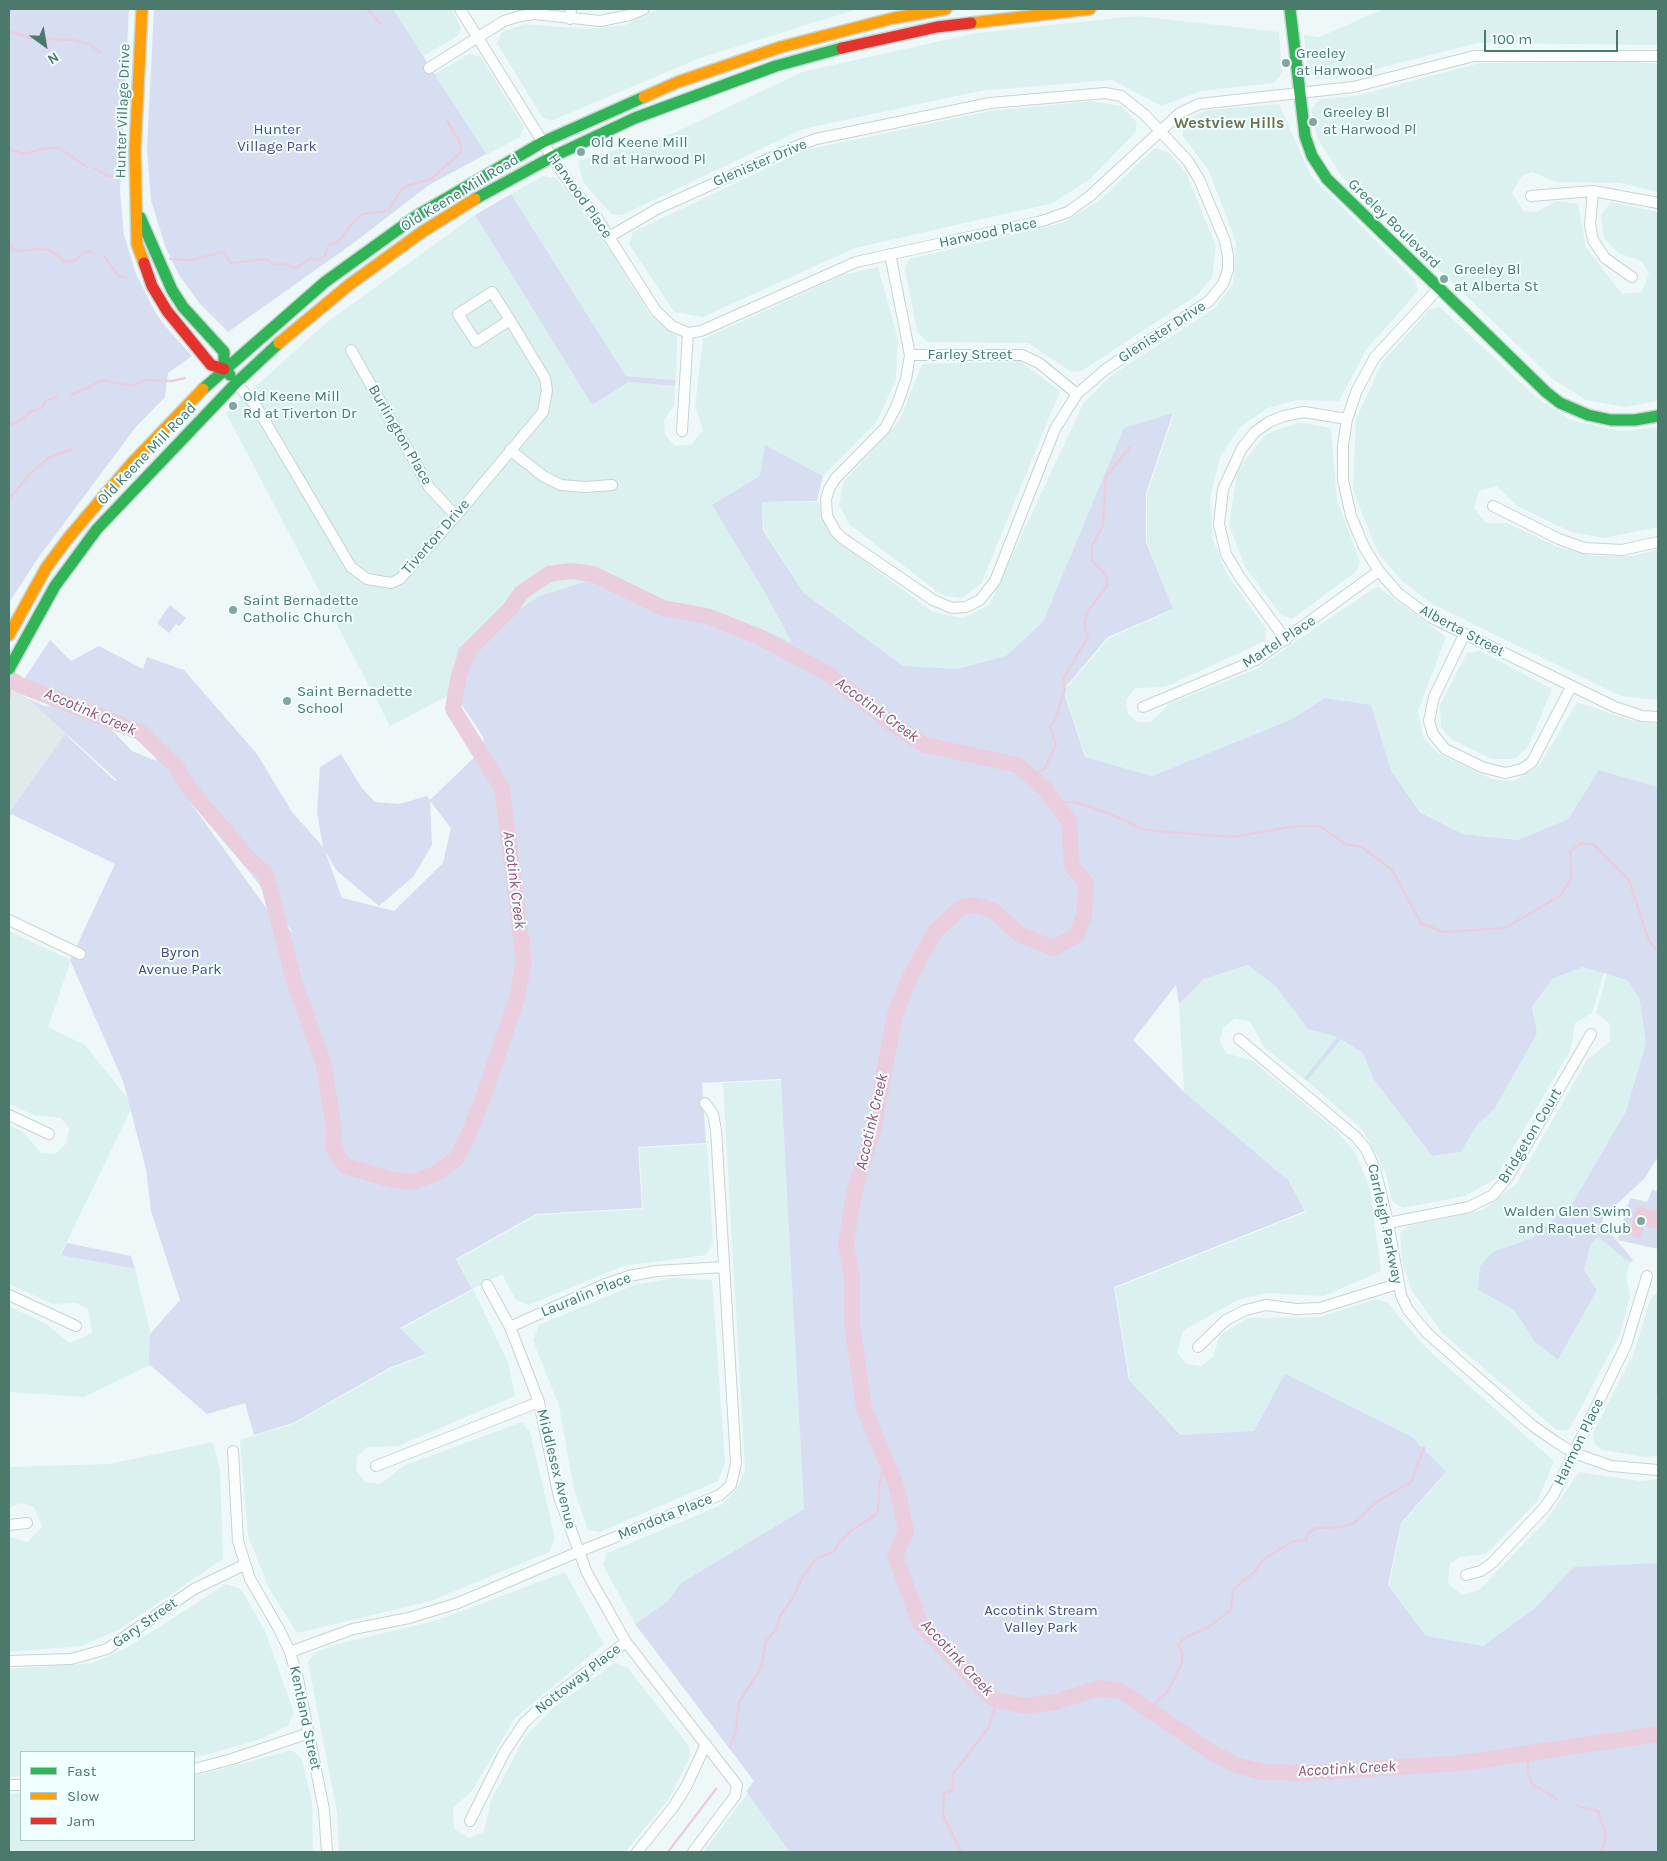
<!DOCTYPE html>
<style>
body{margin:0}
#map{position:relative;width:1667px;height:1861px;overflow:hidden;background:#eef8f8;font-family:Karla,sans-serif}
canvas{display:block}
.frame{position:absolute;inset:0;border:10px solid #4b796c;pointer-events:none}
.legend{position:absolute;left:20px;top:1751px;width:175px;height:90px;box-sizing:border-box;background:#f0ffff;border:1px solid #aec9c4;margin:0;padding:6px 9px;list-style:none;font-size:15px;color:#4b796c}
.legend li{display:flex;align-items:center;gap:10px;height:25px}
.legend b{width:25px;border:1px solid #aec9c4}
.north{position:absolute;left:20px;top:20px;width:50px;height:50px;-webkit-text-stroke:4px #f0ffff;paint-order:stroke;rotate:148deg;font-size:14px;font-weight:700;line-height:20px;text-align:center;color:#4b796c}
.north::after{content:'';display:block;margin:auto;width:18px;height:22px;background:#4b796c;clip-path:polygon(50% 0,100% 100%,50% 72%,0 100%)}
.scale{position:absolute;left:1484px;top:30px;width:134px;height:22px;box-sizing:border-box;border:2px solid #4b796c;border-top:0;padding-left:6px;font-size:15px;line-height:18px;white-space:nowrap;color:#4b796c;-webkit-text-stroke:4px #f0ffff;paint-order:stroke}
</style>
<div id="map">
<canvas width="1667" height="1861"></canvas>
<div class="frame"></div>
<ul class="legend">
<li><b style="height:6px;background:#30b455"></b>Fast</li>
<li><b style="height:6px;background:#ff9f0a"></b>Slow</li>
<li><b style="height:6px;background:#e5322d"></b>Jam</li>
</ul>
<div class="north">N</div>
<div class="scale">100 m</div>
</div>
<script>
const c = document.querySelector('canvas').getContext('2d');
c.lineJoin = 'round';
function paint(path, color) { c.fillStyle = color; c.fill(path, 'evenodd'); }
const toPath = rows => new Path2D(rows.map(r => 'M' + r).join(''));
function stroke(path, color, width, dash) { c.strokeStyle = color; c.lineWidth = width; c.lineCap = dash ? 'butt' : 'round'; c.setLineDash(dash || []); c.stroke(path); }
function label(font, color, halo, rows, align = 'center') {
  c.font = font + ' Karla,sans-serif'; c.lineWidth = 4; c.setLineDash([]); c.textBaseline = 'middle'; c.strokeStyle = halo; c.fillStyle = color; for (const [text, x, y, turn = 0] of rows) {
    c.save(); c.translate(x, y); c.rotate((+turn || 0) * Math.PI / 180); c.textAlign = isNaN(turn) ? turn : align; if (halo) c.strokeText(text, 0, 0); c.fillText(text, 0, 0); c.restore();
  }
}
const residential = toPath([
 [393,9,452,9,461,28,458,36,423,56],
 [659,9,858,9,700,58,551,121,542,117,497,43,502,32,524,24,588,29,625,25],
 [1383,9,1658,9,1658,45,1478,43,1344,77,1316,79,1308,70,1304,35,1320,37],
 [1137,16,1279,32,1282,73,1274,83,1201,91,1162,106,1112,80,980,91,803,129,622,215,611,214,583,182,578,161,674,133,802,72,976,33],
 [469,54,481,57,524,127,520,137,486,155,435,74],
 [1637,62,1658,64,1658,192,1620,183,1556,182,1532,172,1522,176,1512,193,1523,211,1537,212,1556,201,1578,204,1586,247,1622,294,1642,292,1649,274,1642,261,1618,253,1604,238,1601,215,1611,202,1658,212,1658,401,1625,407,1586,400,1553,379,1343,178,1317,138,1311,110,1318,100,1360,95,1480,63],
 [1093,101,1121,106,1137,123,1135,133,1090,179,1053,203,855,248,703,317,674,312,629,244,633,232,805,150,990,111],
 [1279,104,1311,176,1415,280,1418,291,1366,350,1339,401,1297,400,1268,408,1240,427,1220,457,1210,499,1213,540,1228,576,1266,629,1265,641,1165,687,1135,688,1126,700,1128,714,1138,722,1150,722,1171,703,1256,669,1377,586,1446,637,1418,711,1423,737,1439,754,1492,779,1514,781,1539,766,1577,702,1630,720,1658,724,1658,787,1599,770,1568,819,1518,840,1463,834,1421,812,1391,770,1371,706,1325,698,1290,720,1152,776,1086,758,1064,691,1109,638,1173,610,1147,543,1147,494,1174,414,1151,420,1044,622,1007,657,958,670,904,667,805,594,764,530,762,502,818,502,835,539,933,612,963,618,989,605,1083,404,1109,377,1215,308,1233,284,1236,242,1209,171,1183,136,1183,121,1207,110],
 [1155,148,1168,152,1186,173,1216,246,1212,278,1197,295,1082,371,1071,372,1028,343,928,342,917,332,905,269,909,259,1062,223,1100,200],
 [543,176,556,178,595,226,650,315,677,337,676,380,626,376,511,194],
 [475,215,592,405,629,382,675,386,674,405,664,421,665,435,675,446,691,445,703,430,695,407,703,339,843,275,878,267,898,339,896,380,876,423,823,476,766,446,761,477,713,506,768,597,794,645,762,628,455,692,390,726,226,413,326,323],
 [1440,307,1537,398,1571,420,1621,431,1658,427,1658,527,1604,538,1571,532,1517,506,1497,486,1479,491,1474,508,1486,523,1507,523,1560,548,1594,556,1631,556,1658,550,1658,700,1621,696,1432,604,1402,581,1378,553,1353,490,1356,419,1383,361,1430,309],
 [1020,361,1060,391,981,584,962,598,942,595,850,525,839,505,844,481,900,420,922,364],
 [1299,422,1331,428,1337,501,1360,561,1357,571,1292,619,1281,615,1245,567,1229,525,1237,471,1266,434],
 [1480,651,1552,689,1528,747,1515,759,1491,759,1451,739,1441,727,1440,705,1467,653],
 [9,931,71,960,48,1027,85,1045,133,1105,61,1254,135,1269,151,1335,150,1365,84,1397,9,1392,9,1306,46,1324,70,1343,92,1333,88,1309,76,1303,52,1304,9,1284,9,1125,23,1132,41,1153,55,1154,66,1144,69,1129,61,1118,34,1115,9,1104],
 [1248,965,1276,987,1308,1029,1337,1037,1305,1080,1264,1047,1250,1021,1234,1019,1223,1028,1220,1041,1226,1053,1253,1061,1337,1131,1356,1154,1370,1189,1381,1271,1324,1296,1267,1293,1237,1300,1183,1331,1177,1353,1187,1364,1201,1366,1213,1357,1220,1335,1248,1318,1320,1317,1376,1299,1388,1303,1424,1346,1554,1461,1538,1500,1486,1554,1460,1557,1450,1564,1448,1583,1462,1595,1479,1590,1544,1523,1579,1472,1640,1481,1658,1479,1658,1564,1535,1609,1484,1647,1427,1637,1389,1586,1401,1524,1446,1473,1413,1438,1286,1375,1255,1432,1182,1435,1130,1381,1115,1288,1306,1212,1290,1182,1184,1092,1179,1004,1204,979],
 [1583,967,1604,973,1592,1013,1575,1023,1571,1049,1495,1179,1465,1196,1403,1208,1392,1201,1386,1173,1362,1129,1307,1081,1341,1038,1363,1053,1374,1080,1432,1156,1461,1152,1477,1125,1495,1107,1532,1007,1552,979],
 [1607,974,1627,979,1639,997,1646,1043,1626,1111,1572,1204,1550,1231,1478,1290,1514,1310,1535,1342,1558,1360,1597,1290,1584,1270,1591,1244,1598,1237,1630,1263,1626,1276,1630,1296,1620,1334,1569,1430,1557,1430,1442,1333,1412,1291,1402,1262,1400,1233,1408,1226,1483,1210,1516,1184,1587,1060,1610,1041,1610,1024,1596,1013],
 [782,1080,804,1509,681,1583,667,1602,635,1624,603,1565,607,1553,721,1505,737,1489,745,1469,723,1083],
 [707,1144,713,1244,706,1255,623,1266,529,1305,516,1300,502,1274,473,1289,508,1362,515,1396,398,1446,367,1447,357,1457,356,1470,365,1482,380,1484,405,1465,522,1422,530,1432,555,1538,549,1552,431,1601,297,1633,269,1588,248,1536,240,1440,293,1424,390,1369,426,1355,406,1340,401,1329,473,1290,457,1260,537,1215,643,1209,639,1148],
 [673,1278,712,1280,725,1463,718,1481,600,1532,588,1530,574,1490,559,1406,533,1340,539,1325,634,1285],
 [1658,1291,1658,1394,1656,1399,1658,1401,1658,1456,1645,1457,1602,1450,1594,1443,1593,1433,1633,1355,1650,1300],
 [213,1442,220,1470,223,1559,118,1630,81,1646,9,1652,9,1537,27,1542,42,1527,34,1507,21,1503,9,1508,9,1467,109,1464],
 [565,1572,604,1644,515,1718,472,1791,453,1808,454,1829,468,1838,484,1832,491,1800,525,1737,553,1708,615,1663,628,1668,689,1746,690,1757,668,1800,625,1852,339,1852,337,1813,308,1662,315,1653,337,1644,438,1620],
 [226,1584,241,1589,265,1631,294,1713,288,1726,258,1740,194,1758,194,1752,21,1752,21,1776,9,1777,9,1669,92,1663,125,1649],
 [292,1750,302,1759,312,1802,313,1852,9,1852,9,1794,21,1793,21,1840,194,1840,194,1776],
 [748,1793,788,1850,786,1852,703,1852]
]);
const industrial = toPath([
 [13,689,27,698,69,736,9,819,9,698]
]);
const green = toPath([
 [9,9,129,9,120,191,124,235,136,274,154,310,165,326,192,356,168,373,165,397,135,428,36,561,9,603],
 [154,9,393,9,486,154,429,185,355,242,228,332,200,304,179,275,165,246,151,200,147,148],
 [511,194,626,376,676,380,675,386,629,382,592,405,475,215],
 [1173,413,1146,493,1146,542,1173,609,1108,637,1063,690,1085,757,1152,776,1290,720,1325,698,1371,705,1391,770,1420,812,1463,834,1518,840,1568,819,1599,770,1658,787,1658,1157,1644,1179,1604,1216,1602,1223,1633,1260,1630,1263,1598,1237,1591,1244,1584,1270,1597,1290,1558,1360,1535,1342,1514,1310,1478,1290,1480,1266,1493,1252,1532,1238,1572,1204,1626,1111,1646,1043,1639,997,1627,980,1583,967,1552,979,1532,1007,1537,1033,1495,1108,1477,1125,1461,1152,1432,1156,1374,1080,1363,1053,1341,1039,1307,1081,1304,1079,1337,1037,1308,1029,1276,987,1248,965,1204,979,1179,1004,1176,985,1133,1040,1183,1091,1289,1181,1305,1211,1114,1287,1129,1380,1181,1435,1254,1431,1285,1374,1412,1437,1446,1472,1401,1523,1388,1585,1426,1636,1483,1646,1534,1609,1574,1567,1658,1563,1658,1852,786,1852,788,1850,746,1791,754,1781,635,1624,667,1602,681,1583,804,1509,781,1079,702,1083,706,1143,638,1147,642,1208,536,1214,456,1259,472,1289,400,1328,426,1354,389,1368,293,1423,254,1435,245,1403,207,1414,149,1364,150,1334,180,1300,151,1211,146,1169,123,1081,70,960,115,864,9,813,65,734,115,781,117,780,27,698,44,706,65,705,20,685,50,640,71,661,99,646,143,669,147,657,184,670,257,754,292,812,323,847,317,812,320,767,341,754,361,787,375,802,399,804,427,796,430,800,481,751,484,738,450,687,458,648,540,596,587,581,761,628,792,643,767,596,712,505,760,476,765,445,823,476,817,501,762,502,763,530,804,593,903,666,957,669,1006,656,1043,622,1124,428],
 [95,712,140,732,157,761,132,751],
 [183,792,193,801,273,902,293,933,269,912],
 [430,801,451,828,443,863,394,911,342,898,325,851,337,871,379,906,413,877,432,845],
 [170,605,186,618,179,626,176,624,169,633,157,623],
 [1652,1190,1658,1191,1658,1249,1618,1240,1630,1198,1647,1202],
 [67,1243,131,1256,135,1269,61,1255]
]);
const water = toPath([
 [1658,1198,1658,1229,1644,1226,1640,1238,1629,1235,1636,1206,1655,1211]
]);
const stream = toPath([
 [368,9,380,24],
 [9,31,30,38,73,40,89,44,100,52],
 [9,149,24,154,46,148,59,148,87,167],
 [94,168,108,176,116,176],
 [9,242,12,249,17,251,35,249,50,250,64,261,73,262,83,253,90,251,94,253],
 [105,257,118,276,126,278],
 [170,259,191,260,223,252,231,263,266,259,275,265,286,264,292,268,298,267,310,258,318,260,324,257,329,245,338,242,355,220,363,214,388,211,401,190,409,185,431,179,459,154,461,149,459,141,447,121],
 [71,395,103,380,127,385,135,385,145,380,172,381,185,378],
 [9,425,20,421,30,412,43,407,45,401,57,397],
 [9,499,30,474,48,458,72,449],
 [9,701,12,680],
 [1030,776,1045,768,1056,745,1050,727,1055,720,1065,689,1063,679,1088,637,1084,628,1087,612,1107,586,1106,576,1092,560,1092,546,1103,525,1106,477,1130,447],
 [1055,803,1075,802,1108,813,1145,830,1232,837,1297,826,1320,826,1345,844,1362,847,1392,870,1421,923,1443,932,1505,928,1560,896,1572,877,1570,852,1581,843,1594,845,1629,880,1649,941,1658,951],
 [1149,1709,1168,1691,1182,1663,1182,1653,1178,1645,1185,1638,1210,1626,1231,1610,1233,1590,1256,1570,1264,1559,1292,1542,1306,1540,1307,1534,1316,1528,1342,1527,1355,1522,1378,1501,1411,1482,1424,1448],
 [730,1747,736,1730,739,1702,761,1668,766,1641,777,1629,779,1618,794,1596,803,1576,816,1559,835,1551,838,1544,851,1531,878,1513,879,1488,885,1457],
 [1528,1752,1528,1775,1532,1784,1557,1799],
 [1577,1806,1598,1811,1606,1835,1602,1852],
 [668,1852,716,1789],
 [961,1852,943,1816,944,1793,953,1790,953,1774,989,1727,997,1700]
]);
const river = toPath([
 [9,678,20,685,140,732,176,766,188,787,250,860,266,874,295,984,324,1065,334,1130,333,1147,345,1166,393,1180,413,1182,433,1175,456,1159,467,1138,482,1101,517,998,524,961,502,788,453,709,459,675,469,650,510,609,521,593,549,574,571,571,593,574,663,608,707,616,757,636,825,672,898,728,925,745,1018,765,1046,790,1069,821,1072,866,1086,883,1084,916,1077,935,1054,948,1022,936,992,910,974,905,961,908,936,930,910,977,895,1014,874,1127,854,1194,846,1244,852,1278,852,1322,864,1408,897,1488,906,1531,895,1556,920,1623,990,1696,997,1700,1025,1706,1055,1702,1100,1688,1121,1691,1211,1752,1236,1765,1263,1772,1305,1773,1462,1763,1658,1734]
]);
const street = toPath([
 [460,9,552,157,574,190,595,215,656,311,672,326,688,333,701,331,856,262,1042,221,1068,212,1090,196,1180,113,1199,104,1353,87,1474,56,1658,56],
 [570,19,571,9],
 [429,68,504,21,520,16,535,14,600,21,630,15,644,9],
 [1593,191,1590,225,1593,240,1605,258,1632,277],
 [1531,196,1593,191,1658,203],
 [609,237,657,209,797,146,816,139,990,103,1105,93,1121,96,1145,115,1188,161,1199,179,1225,241,1228,256,1228,270,1223,284,1209,301,1106,369,1077,394,1055,429,995,581,980,600,966,607,952,608,933,600,842,538,836,532,827,516,826,499,829,489,835,479,885,428,897,405,906,379,910,355,890,254],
 [1439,288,1375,357,1357,390,1347,419,1343,445,1343,480,1351,516,1364,547,1379,571,1398,593,1430,617,1615,707,1642,716,1658,717],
 [351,350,429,487,456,516],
 [910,355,1022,355,1039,363,1077,394],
 [236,383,256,406,351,567,367,579,391,583,400,579,456,516,543,412,547,390,545,378,510,320,492,292,458,314,476,342,510,320],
 [682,431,688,333],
 [510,450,543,476,561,485,585,487,612,485],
 [1493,506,1559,539,1584,548,1622,550,1658,542],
 [1464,635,1434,697,1429,721,1433,734,1445,749,1482,767,1505,773,1522,769,1532,762,1571,687],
 [1286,640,1239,576,1226,554,1219,524,1223,489,1242,448,1255,432,1269,422,1284,416,1304,412,1347,419],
 [1143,707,1256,660,1379,571],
 [9,920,80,954],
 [1239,1039,1356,1137,1366,1149,1375,1169,1388,1223,1401,1295,1408,1310,1427,1333,1533,1426,1556,1442,1574,1453,1611,1466,1658,1470],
 [9,1115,49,1134],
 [1388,1223,1469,1207,1493,1195,1508,1177,1591,1034],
 [487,1285,510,1327,539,1402,559,1497,587,1573,626,1642,737,1785,735,1796,693,1852],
 [9,1295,76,1326],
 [510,1327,603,1285,629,1276,656,1271,724,1267],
 [1198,1347,1226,1320,1246,1310,1266,1305,1296,1309,1320,1308,1397,1284],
 [233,1451,238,1541,250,1579,279,1629,290,1652,298,1679,324,1810,327,1852],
 [376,1466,539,1402],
 [9,1525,27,1523],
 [1466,1575,1481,1571,1492,1563,1544,1508,1554,1494,1626,1345,1647,1276],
 [290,1652,353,1629,409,1618,458,1603,578,1552,720,1495,731,1485,736,1463,716,1130,713,1114,705,1103],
 [9,1661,71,1659,107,1649,194,1589,244,1565],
 [194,1769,232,1759,309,1733],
 [9,1785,21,1785],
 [470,1821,504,1753,524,1723,544,1704,626,1642],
 [637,1852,674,1806,687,1785,706,1744]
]);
const fast = toPath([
 [1290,9,1305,136,1312,156,1327,179,1546,392,1560,403,1588,415,1611,420,1635,420,1658,416],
 [475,199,552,157,635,118,776,66,842,48],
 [140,217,172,290,183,307,224,352,224,369,230,375],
 [203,389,325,282,418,215,543,142,644,97],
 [9,669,55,586,97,529,236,383,279,343]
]);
const slow = toPath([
 [142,9,135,150,137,244,144,263],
 [971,23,1090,9],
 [644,97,678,82,781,47,894,18,946,9],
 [279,343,349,285,422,232,475,199],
 [9,635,46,568,69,537,132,463,203,389]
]);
const jam = toPath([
 [842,48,937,27,971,23],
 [144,263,152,286,167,311,211,365,224,369]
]);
const markers = [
 [1286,63,5,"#84a59d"],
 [1313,122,5,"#84a59d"],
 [581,152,5,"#84a59d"],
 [1444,279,5,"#84a59d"],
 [233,406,5,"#84a59d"],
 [233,610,5,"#84a59d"],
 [287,701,5,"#84a59d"],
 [1641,1221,5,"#84a59d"]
];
const poiNames = [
 ["Greeley",1296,54],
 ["at Harwood",1296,71],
 ["Greeley Bl",1323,113],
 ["at Harwood Pl",1323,130],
 ["Old Keene Mill",591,143],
 ["Rd at Harwood Pl",591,160],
 ["Greeley Bl",1454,270],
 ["at Alberta St",1454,287],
 ["Old Keene Mill",243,397],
 ["Rd at Tiverton Dr",243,414],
 ["Saint Bernadette",243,601],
 ["Catholic Church",243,618],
 ["Saint Bernadette",297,692],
 ["School",297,709],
 ["Walden Glen Swim",1631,1212,"right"],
 ["and Raquet Club",1631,1229,"right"]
];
const streetNames = [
 ["Hunter Village Drive",123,111,-88],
 ["Glenister Drive",760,163,-23],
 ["Old Keene Mill Road",460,193,-31],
 ["Harwood Place",580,196,55],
 ["Greeley Boulevard",1394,224,44],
 ["Harwood Place",988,233,-12],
 ["Glenister Drive",1162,332,-33],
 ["Farley Street",970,355],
 ["Burlington Place",400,435,60],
 ["Old Keene Mill Road",147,454,-46],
 ["Tiverton Drive",436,537,-49],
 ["Alberta Street",1462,631,28],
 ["Martel Place",1279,642,-33],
 ["Bridgeton Court",1530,1136,-59],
 ["Carrleigh Parkway",1385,1224,78],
 ["Lauralin Place",586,1295,-22],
 ["Harmon Place",1579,1442,-64],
 ["Middlesex Avenue",556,1469,76],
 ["Mendota Place",665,1517,-22],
 ["Gary Street",145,1623,-35],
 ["Nottoway Place",578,1679,-38],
 ["Kentland Street",305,1718,78]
];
const parkNames = [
 ["Hunter",277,130],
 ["Village Park",277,147],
 ["Byron",180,953],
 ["Avenue Park",180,970],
 ["Accotink Stream",1041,1611],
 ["Valley Park",1041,1628]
];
const neighbourhoodNames = [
 ["Westview Hills",1229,123]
];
const waterNames = [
 ["Accotink Creek",877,710,36],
 ["Accotink Creek",90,712,23],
 ["Accotink Creek",514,880,83],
 ["Accotink Creek",872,1122,-77],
 ["Accotink Creek",957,1658,47],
 ["Accotink Creek",1347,1769,-3]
];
paint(residential, '#dbf1f0');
paint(industrial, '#deebe9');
paint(green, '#d8def1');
paint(water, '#eacedd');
stroke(stream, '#eacedd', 2.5);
stroke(river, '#eacedd', 16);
stroke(street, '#c7d5d2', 12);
stroke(fast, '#c7d5d3', 14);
stroke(slow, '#c7d5d3', 14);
stroke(jam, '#c7d5d3', 14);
stroke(street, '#fcfefe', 10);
stroke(fast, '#30b455', 11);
stroke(slow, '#ff9f0a', 11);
stroke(jam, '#e5322d', 11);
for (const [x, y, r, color] of markers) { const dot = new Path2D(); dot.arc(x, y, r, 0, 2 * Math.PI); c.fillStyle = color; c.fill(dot); stroke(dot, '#f0ffff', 2); }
label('15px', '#4b796c', '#f0ffff', poiNames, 'left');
label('15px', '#4b796c', '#f0ffff', streetNames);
label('15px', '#4c488b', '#f0ffff', parkNames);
label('bold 16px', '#71724d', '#f0ffff', neighbourhoodNames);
label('italic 16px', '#a24d75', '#f0ffff', waterNames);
</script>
